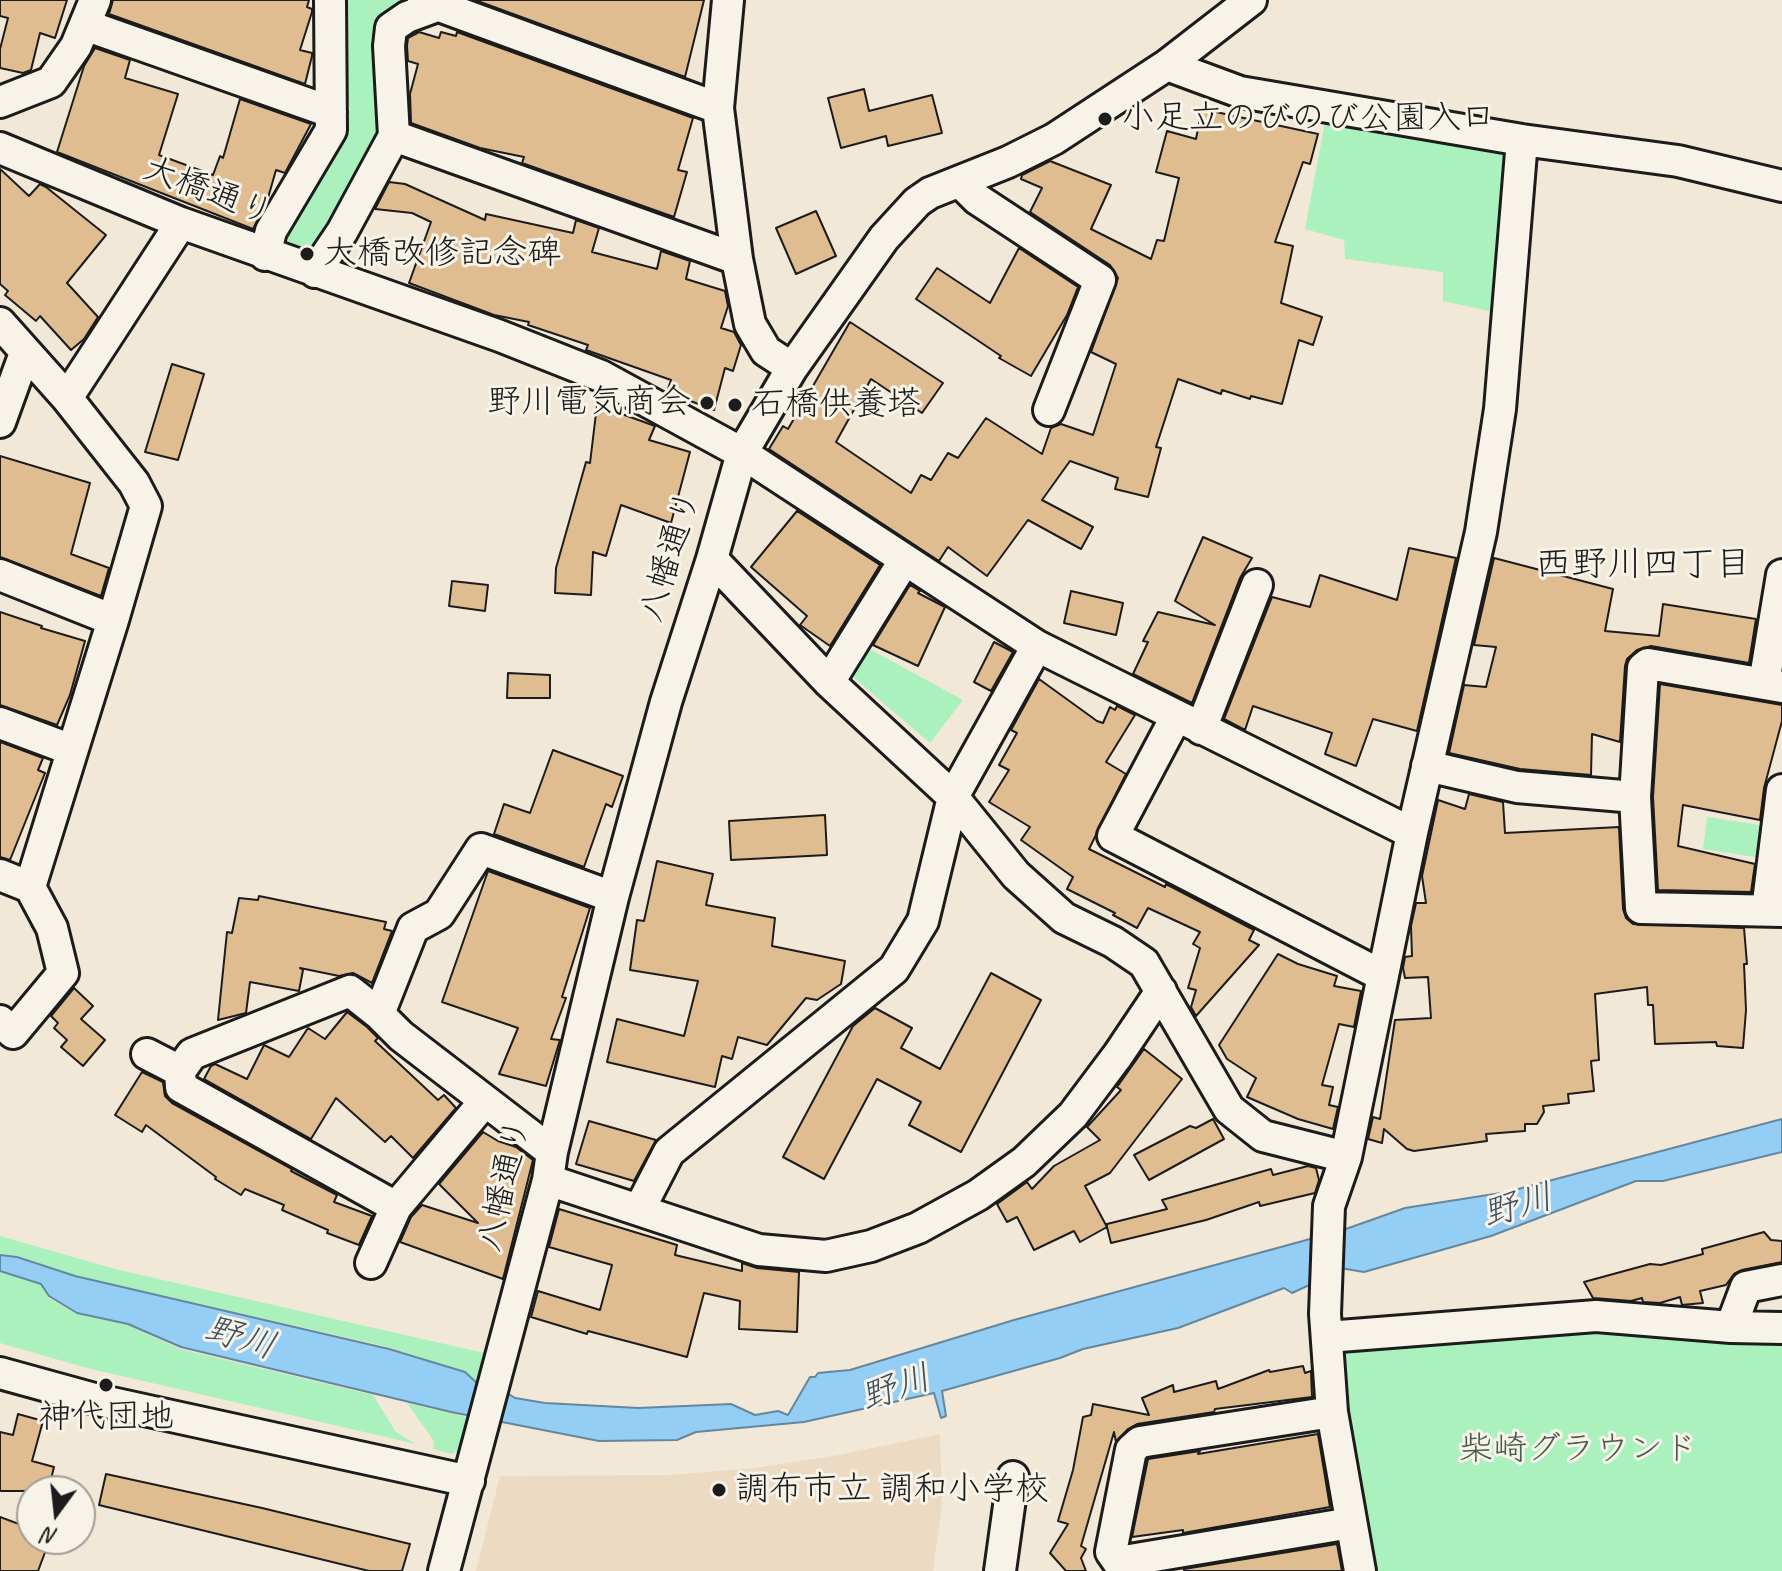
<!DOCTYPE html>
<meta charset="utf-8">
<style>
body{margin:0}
#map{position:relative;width:1782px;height:1571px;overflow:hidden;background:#f2e8d7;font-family:Caveat,sans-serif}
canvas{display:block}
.north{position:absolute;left:16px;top:1475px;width:80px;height:80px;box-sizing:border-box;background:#f7f3e8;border:2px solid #9f9d96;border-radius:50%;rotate:195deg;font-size:22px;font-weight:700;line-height:32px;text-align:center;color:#1c1c1c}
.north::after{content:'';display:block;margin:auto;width:28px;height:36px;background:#1c1c1c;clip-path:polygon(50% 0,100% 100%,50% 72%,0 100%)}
</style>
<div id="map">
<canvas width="1782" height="1571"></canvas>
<div class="north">N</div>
</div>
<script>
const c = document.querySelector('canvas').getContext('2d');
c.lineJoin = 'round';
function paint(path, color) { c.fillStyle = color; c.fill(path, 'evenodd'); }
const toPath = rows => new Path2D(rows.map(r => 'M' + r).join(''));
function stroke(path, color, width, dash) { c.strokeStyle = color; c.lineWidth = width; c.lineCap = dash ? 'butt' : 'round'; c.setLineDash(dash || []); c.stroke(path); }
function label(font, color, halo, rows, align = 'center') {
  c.font = font + ' Caveat,"Klee One",sans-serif'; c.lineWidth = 6; c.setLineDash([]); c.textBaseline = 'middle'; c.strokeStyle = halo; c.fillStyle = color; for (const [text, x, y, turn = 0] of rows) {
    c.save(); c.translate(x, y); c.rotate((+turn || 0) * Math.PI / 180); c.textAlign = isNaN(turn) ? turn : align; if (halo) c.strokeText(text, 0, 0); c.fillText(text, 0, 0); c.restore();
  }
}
const built = toPath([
 [940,1434,942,1504,933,1571,476,1571,500,1476,671,1475,754,1468,839,1455]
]);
const green = toPath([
 [340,0,416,0,392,18,373,38,391,118,327,269,277,250,283,223,298,215,323,171,350,110,343,65],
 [1326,116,1511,153,1503,314,1443,301,1443,272,1345,259,1344,240,1305,229],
 [862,645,963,700,930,743,846,671],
 [1707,817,1766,826,1761,858,1703,849],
 [0,1236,115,1269,484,1353,476,1380,464,1371,384,1346,77,1276,18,1256,0,1254],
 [0,1271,41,1284,49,1298,77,1314,128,1325,180,1349,373,1395,396,1432,416,1444,87,1368,0,1343],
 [1601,1328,1730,1338,1755,1345,1782,1345,1782,1571,1376,1571,1338,1359,1348,1342],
 [407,1403,467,1417,459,1450,452,1454,433,1449,434,1441]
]);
const water = toPath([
 [1782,1119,1782,1152,1663,1181,1636,1181,1491,1236,1364,1272,1340,1268,1331,1275,1292,1293,1284,1288,1178,1328,1083,1349,1060,1358,942,1391,946,1416,941,1418,934,1393,804,1422,696,1432,677,1440,599,1441,451,1412,181,1347,128,1324,77,1313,49,1296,41,1284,0,1271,0,1255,17,1257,75,1276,389,1349,465,1372,477,1383,504,1391,515,1398,545,1403,638,1408,731,1404,755,1415,778,1411,788,1415,810,1377,815,1377,818,1373,850,1370,1014,1320,1343,1230,1405,1208,1507,1192,1782,1119]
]);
const building = toPath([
 [0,0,67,0,55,38,40,33,31,70,23,73,0,68,0,49,8,18,0,16,0,0],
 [113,0,309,0,307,7,312,9,312,12,300,50,312,53,312,56,305,84,109,14,113,0],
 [475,0,704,0,685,77,475,0],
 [419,32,439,38,441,32,456,36,457,32,693,118,678,170,687,172,674,217,522,163,524,157,480,148,411,123,410,94,418,64,408,61,407,46,408,38,419,32],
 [95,48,130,60,125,78,178,94,159,155,213,175,220,156,223,158,240,99,311,124,285,173,276,170,266,205,253,229,57,152,84,66,95,48],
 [864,89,869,111,932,95,942,133,888,146,886,136,841,148,828,98,864,89],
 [1202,109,1318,134,1310,164,1303,162,1275,242,1293,246,1281,303,1322,317,1313,345,1299,340,1282,404,1251,396,1250,399,1222,390,1221,394,1178,379,1156,447,1161,448,1148,497,1115,489,1118,478,1070,461,1042,500,1093,527,1081,549,1028,520,987,576,948,547,939,561,769,449,783,426,788,429,850,322,943,383,922,413,871,379,836,442,911,493,921,475,931,480,948,453,958,458,986,418,1042,454,1051,428,1061,424,1093,435,1116,364,1091,352,1118,278,1110,265,1030,212,1042,188,1021,179,1022,175,1050,161,1111,185,1091,229,1151,259,1157,240,1164,241,1179,178,1156,172,1167,131,1196,139,1202,109],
 [0,169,29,196,40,184,46,187,106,235,67,283,98,317,84,339,71,350,40,316,36,321,5,295,8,291,0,284,0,169],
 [389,182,405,184,485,220,486,214,573,233,576,220,599,228,592,252,657,269,661,251,690,261,686,279,725,291,728,306,721,328,734,332,741,345,733,371,725,368,714,410,667,392,671,380,586,350,588,345,528,325,529,322,494,315,409,283,431,222,412,213,375,209,389,182],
 [816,211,836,256,796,274,776,228,816,211],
 [1019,248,1078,287,1067,315,1031,376,999,358,1001,356,916,299,937,268,990,303,1019,248],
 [172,364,204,374,178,460,145,452,172,364],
 [597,405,655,426,649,440,690,452,671,523,621,505,606,556,593,552,591,595,555,593,556,568,586,462,590,463,597,405],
 [0,456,90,483,71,554,109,568,101,596,0,557,0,456],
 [797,511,880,565,830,646,800,625,807,616,751,567,797,511],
 [1203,537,1252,558,1240,578,1192,703,1133,674,1148,642,1143,641,1158,612,1215,625,1175,601,1203,537],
 [1409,548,1456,558,1417,731,1373,719,1356,766,1325,754,1332,733,1253,706,1245,730,1224,719,1272,597,1310,607,1320,575,1397,600,1409,548],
 [1494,558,1613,589,1605,631,1659,636,1663,604,1756,619,1749,663,1651,646,1637,650,1627,659,1625,666,1620,742,1592,734,1591,775,1520,769,1449,753,1464,685,1486,687,1496,647,1474,645,1494,558],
 [452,581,488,585,485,611,449,606,452,581],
 [910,585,920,591,918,593,945,607,918,666,873,645,910,585],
 [1071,591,1123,603,1116,635,1064,623,1071,591],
 [0,612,42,626,41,628,85,641,70,695,57,725,0,705,0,612],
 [994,642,1013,652,991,691,974,682,994,642],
 [508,673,550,675,550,698,507,698,508,673],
 [1039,679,1097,721,1103,723,1110,707,1115,710,1117,706,1135,715,1106,762,1126,774,1089,849,1165,887,1166,884,1254,930,1249,940,1259,945,1196,1016,1191,1007,1196,990,1188,988,1200,948,1193,944,1200,932,1148,908,1137,928,1113,915,1115,913,1067,889,1073,877,1021,840,1030,827,989,802,1009,770,999,765,1017,733,1011,730,1039,679],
 [1660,684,1782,705,1782,721,1764,788,1760,820,1683,805,1678,846,1755,864,1751,892,1658,890,1653,797,1660,684],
 [0,742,43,758,38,770,45,773,10,860,0,857,0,742],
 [553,750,623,776,612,807,606,804,584,867,494,834,504,804,530,813,553,750],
 [1469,794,1503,802,1505,833,1619,827,1623,909,1626,918,1633,924,1744,928,1747,964,1744,964,1746,1010,1743,1048,1717,1046,1716,1042,1655,1044,1653,1005,1648,1005,1647,987,1595,994,1599,1060,1591,1061,1594,1091,1568,1094,1569,1103,1543,1106,1544,1112,1537,1124,1525,1124,1525,1131,1486,1134,1487,1141,1414,1151,1407,1149,1384,1129,1382,1143,1368,1139,1373,1117,1380,1119,1395,1020,1431,1018,1428,977,1405,978,1403,968,1405,957,1412,956,1411,926,1416,903,1426,903,1422,876,1438,800,1465,809,1469,794],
 [825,815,827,855,731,860,729,821,825,815],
 [657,861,713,874,706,905,775,918,772,946,845,961,841,984,817,1000,806,998,767,1045,738,1037,732,1059,722,1056,715,1087,607,1062,617,1019,684,1036,698,981,630,970,637,920,644,921,657,861],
 [488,871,590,908,562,997,566,998,551,1039,560,1040,546,1086,499,1074,518,1028,442,1002,488,871],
 [259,896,386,922,384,929,392,931,372,983,353,973,339,976,300,968,303,970,299,991,250,982,246,1013,218,1020,227,932,232,933,239,898,258,900,259,896],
 [1278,954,1298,964,1337,976,1334,986,1361,991,1354,1027,1339,1024,1322,1085,1333,1087,1329,1105,1338,1107,1333,1129,1298,1119,1247,1097,1256,1078,1227,1059,1219,1045,1278,954],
 [991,973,1041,1000,961,1152,909,1125,921,1102,877,1079,824,1179,783,1157,853,1026,875,1008,912,1028,901,1048,940,1069,991,973],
 [74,988,93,1006,81,1019,105,1040,83,1066,61,1047,67,1040,54,1028,58,1023,51,1016,74,988],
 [347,1012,367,1027,378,1038,375,1041,438,1100,444,1095,456,1108,413,1158,391,1136,385,1142,336,1098,311,1139,204,1079,211,1066,215,1064,247,1079,264,1045,289,1057,308,1028,325,1039,347,1012],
 [1144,1049,1182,1079,1110,1173,1085,1186,1107,1227,1107,1224,1167,1209,1162,1200,1271,1169,1273,1175,1308,1166,1316,1168,1319,1180,1315,1193,1260,1206,1259,1202,1206,1220,1111,1243,1107,1227,1080,1242,1074,1231,1034,1250,1017,1217,1007,1222,997,1204,1027,1182,1032,1189,1054,1166,1100,1140,1087,1127,1121,1090,1117,1087,1144,1049],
 [142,1072,163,1082,165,1096,172,1103,292,1169,291,1171,337,1195,334,1202,372,1216,359,1245,327,1233,328,1230,282,1210,284,1205,245,1189,241,1195,215,1179,216,1177,146,1125,142,1132,115,1115,142,1072],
 [1213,1119,1224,1139,1149,1180,1134,1155,1190,1126,1196,1128,1213,1119],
 [589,1121,656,1140,634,1181,576,1164,589,1121],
 [483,1132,498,1141,516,1147,533,1160,503,1279,400,1242,411,1217,422,1205,478,1223,439,1184,483,1132],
 [559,1209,677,1245,675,1255,742,1271,742,1263,757,1268,799,1272,797,1332,739,1329,740,1301,704,1293,687,1357,588,1331,587,1334,531,1317,538,1291,600,1310,612,1265,549,1247,559,1209],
 [1764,1232,1771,1240,1782,1241,1782,1262,1742,1270,1734,1274,1726,1285,1700,1291,1703,1303,1682,1305,1680,1297,1660,1303,1643,1302,1642,1298,1631,1301,1593,1298,1584,1282,1650,1264,1661,1265,1703,1254,1702,1249,1764,1232],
 [1303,1366,1305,1373,1311,1371,1312,1397,1215,1409,1214,1412,1137,1424,1128,1429,1116,1442,1114,1432,1081,1546,1086,1549,1081,1558,1086,1571,1066,1571,1050,1553,1068,1524,1058,1521,1073,1470,1083,1417,1091,1415,1093,1404,1149,1415,1142,1398,1173,1385,1174,1392,1216,1381,1218,1389,1269,1370,1270,1372,1303,1366],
 [18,1414,43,1421,32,1461,54,1467,48,1491,0,1491,0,1432,13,1435,18,1414],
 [1318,1434,1330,1507,1183,1533,1183,1530,1132,1537,1148,1459,1200,1451,1198,1454,1318,1434],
 [106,1474,262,1508,410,1544,402,1571,369,1571,99,1505,106,1474],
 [0,1517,32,1529,32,1539,50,1539,38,1571,0,1571,0,1517],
 [1337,1544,1342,1571,1184,1571,1184,1569,1337,1544]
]);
const minor = toPath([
 [423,0,718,108],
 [728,0,718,108,737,259,750,324,766,351,792,368],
 [85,25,331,112],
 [1167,65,1240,92,1522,140,1678,161,1782,186],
 [0,102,51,82,76,46,95,0],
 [394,136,737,259],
 [0,148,181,223,500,336,601,376,742,453,1037,646,1412,833],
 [960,182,977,199,1100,280,1049,410],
 [265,255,271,231,331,130,330,0],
 [315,272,342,232,394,136,389,46,391,28,407,17,437,6,445,0],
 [0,323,67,398,134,483,146,506,113,620,30,887],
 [67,398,181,223],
 [0,422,25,353],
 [712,559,829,682,953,797,1016,875,1064,918,1113,942,1144,963,1229,1109,1263,1136,1346,1157],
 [0,575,113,620],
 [829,682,904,561],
 [1764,684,1782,575],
 [1176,717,1113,836,1383,976],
 [0,723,72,750],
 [1201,729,1257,585],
 [1427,766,1517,787,1635,797,1643,668,1648,664,1782,687],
 [1635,797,1641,908,1782,911],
 [0,875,30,887,52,928,63,973,13,1033,0,1021],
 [1767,910,1782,790],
 [379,1014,401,1036,552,1152],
 [147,1054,180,1071],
 [548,1180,759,1250,826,1256,871,1246,918,1228,978,1195,1024,1162,1073,1115,1118,1055,1161,991],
 [396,1207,181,1087,180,1071,192,1054,350,991,379,1014,413,928,439,914,481,849,613,897],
 [639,1210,669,1152,894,969,923,921,953,797,1037,646],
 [371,1263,396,1207,485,1101],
 [1731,1327,1746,1287,1782,1280],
 [1327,1337,1596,1316,1731,1327,1782,1328],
 [0,1373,98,1400,469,1481],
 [1332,1412,1140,1442,1131,1450,1111,1552,1118,1562,1351,1523],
 [444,1571,548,1180,552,1152,613,897,666,702,712,559,742,453,792,368,884,238,917,202,930,193,1008,162,1054,139,1167,65,1251,0],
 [1000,1571,1013,1477],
 [1360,1571,1332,1412,1325,1314,1329,1206,1346,1157,1412,833,1481,532,1500,409,1522,140]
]);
const markers = [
 [1105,119,8,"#1c1c1c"],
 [307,254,8,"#1c1c1c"],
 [707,403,8,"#1c1c1c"],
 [735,405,8,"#1c1c1c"],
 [106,1385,8,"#1c1c1c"],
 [719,1490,8,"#1c1c1c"]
];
const poiNames = [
 ["小足立のびのび公園入口",1121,119],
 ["大橋改修記念碑",323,254],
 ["野川電気商会",691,403,"right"],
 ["石橋供養塔",751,405],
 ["神代団地",106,1418,"center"],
 ["調布市立 調和小学校",735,1490]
];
const streetNames = [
 ["大橋通り",208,192,21],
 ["八幡通り",671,556,-73],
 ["八幡通り",505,1185,-77]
];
const parkNames = [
 ["柴崎グラウンド",1578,1450]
];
const neighbourhoodNames = [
 ["西野川四丁目",1643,566]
];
const waterNames = [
 ["野川",1518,1207,-16],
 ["野川",240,1339,17],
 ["野川",896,1389,-19]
];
paint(built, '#ecdbc2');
paint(green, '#abf1be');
paint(water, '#94cef4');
stroke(water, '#64879e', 2);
paint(building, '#dfbd91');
stroke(building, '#1c1c1c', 2);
stroke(minor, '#1c1c1c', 36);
stroke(minor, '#f7f3e8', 30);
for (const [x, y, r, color] of markers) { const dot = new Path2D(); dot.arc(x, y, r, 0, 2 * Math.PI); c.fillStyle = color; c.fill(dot); stroke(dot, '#f7f3e8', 3); }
label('34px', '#1c1c1c', '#f7f3e8', poiNames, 'left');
label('34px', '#1c1c1c', '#f7f3e8', streetNames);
label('34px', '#475c4d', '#f7f3e8', parkNames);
label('36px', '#1c1c1c', '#f7f3e8', neighbourhoodNames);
label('italic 36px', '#40515d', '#f7f3e8', waterNames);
</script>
